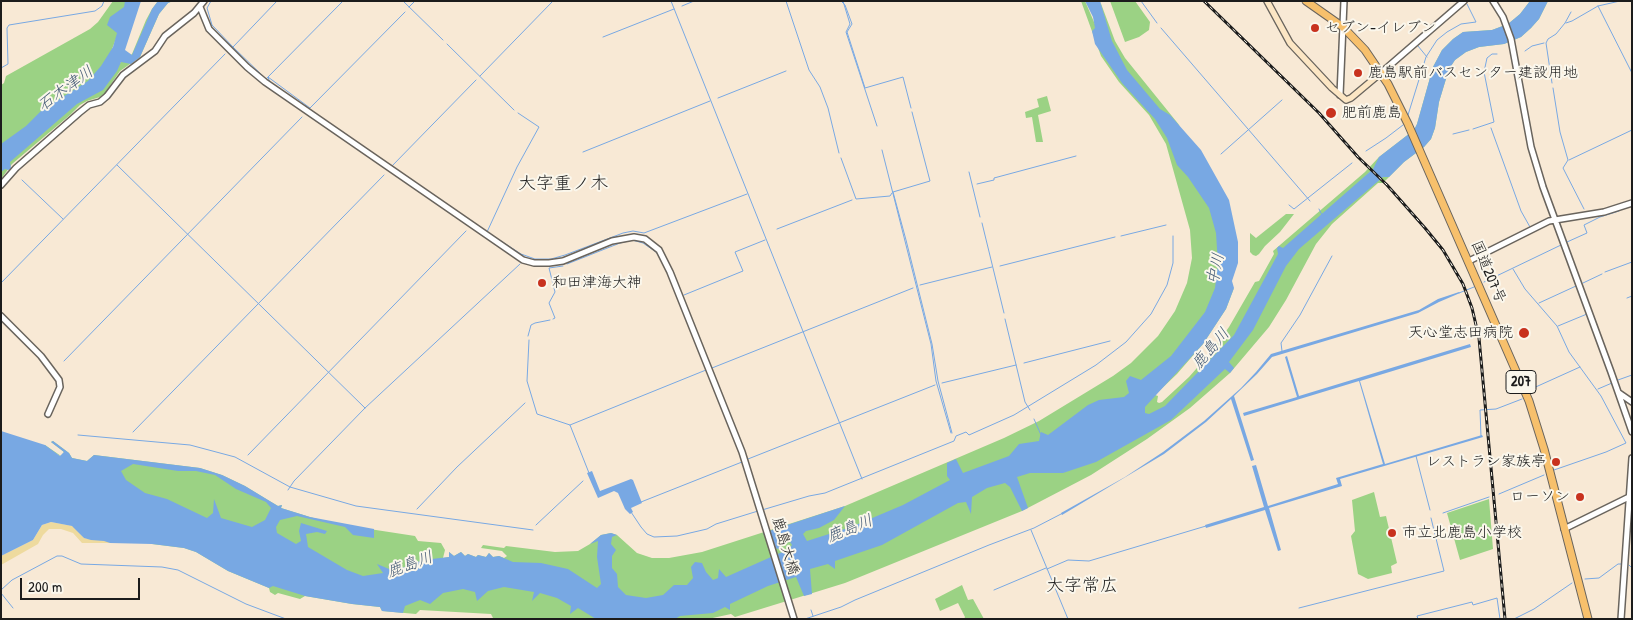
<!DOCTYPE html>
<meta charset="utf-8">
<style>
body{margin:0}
#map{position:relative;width:1633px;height:620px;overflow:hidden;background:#f8e9d5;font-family:"Patrick Hand",sans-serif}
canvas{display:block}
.frame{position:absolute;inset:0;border:2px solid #1c1c1c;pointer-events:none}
.scale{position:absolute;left:20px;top:578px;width:120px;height:22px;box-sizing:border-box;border:2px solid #1c1c1c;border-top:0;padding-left:6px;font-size:15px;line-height:18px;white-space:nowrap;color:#1c1c1c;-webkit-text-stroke:4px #fbf7ec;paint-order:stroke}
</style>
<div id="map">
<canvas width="1633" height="620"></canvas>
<div class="frame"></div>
<div class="scale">200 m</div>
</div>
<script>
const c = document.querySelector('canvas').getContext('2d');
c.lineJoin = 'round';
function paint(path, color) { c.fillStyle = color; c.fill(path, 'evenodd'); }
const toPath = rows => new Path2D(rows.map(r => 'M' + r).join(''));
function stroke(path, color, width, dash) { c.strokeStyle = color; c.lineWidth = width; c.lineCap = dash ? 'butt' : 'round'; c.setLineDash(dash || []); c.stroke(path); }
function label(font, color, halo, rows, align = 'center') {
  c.font = font + ' "Patrick Hand","Klee One",sans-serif'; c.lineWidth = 4; c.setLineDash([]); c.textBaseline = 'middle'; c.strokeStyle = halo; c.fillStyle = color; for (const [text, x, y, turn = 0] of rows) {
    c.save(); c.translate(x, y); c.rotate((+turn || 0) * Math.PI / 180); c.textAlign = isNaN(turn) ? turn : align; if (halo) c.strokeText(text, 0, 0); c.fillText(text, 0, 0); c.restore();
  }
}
const green = toPath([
 [113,1,130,1,102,76,1,152,1,85,4,83,6,76,90,29,98,22],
 [158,1,173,1,168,3,159,14,140,57,120,71,105,93,100,97,87,101,80,105,70,115,12,164,1,179,1,161,117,65,132,54,146,20,152,9],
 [1081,1,1085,1,1100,36,1159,117,1222,216,1224,288,1144,393,915,509,663,606,597,596,555,574,368,587,251,531,188,527,44,447,45,445,61,456,64,452,51,442,53,441,69,453,72,458,87,461,94,455,200,468,222,475,245,486,268,500,278,506,282,505,281,508,310,517,337,524,415,536,418,541,441,543,445,550,443,558,449,557,449,552,454,556,461,552,465,556,468,554,476,557,478,555,486,557,489,553,493,557,499,556,504,558,507,556,502,551,481,548,483,545,504,548,506,546,555,552,578,551,590,544,601,535,611,533,617,535,637,553,652,558,669,558,702,552,845,506,1004,438,1039,421,1113,376,1131,363,1158,336,1175,311,1187,283,1192,258,1190,230,1166,144,1149,115,1119,82,1101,56],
 [1100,1,1115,41,1125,58,1180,126,1160,111,1125,75,1108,42],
 [1110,1,1135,1,1150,22,1149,30,1139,37,1125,42],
 [1530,1,1534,1,1522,21,1456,42,1426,120,1286,250,1239,335,1164,413,1123,417,1234,288,1226,309,1203,344,1177,374,1155,395,1158,396,1157,402,1159,403,1162,402,1189,377,1212,351,1229,327,1255,282,1259,281,1274,254,1273,251,1365,172,1379,157,1414,130,1417,124,1433,67,1442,50,1453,39,1463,32,1492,30,1508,24,1520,14],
 [1548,1,1539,19,1531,28,1521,37,1504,44,1479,47,1466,52,1455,60,1449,69,1439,102,1435,128,1431,139,1424,147,1404,162,1383,183,1378,183,1332,224,1316,244,1286,300,1269,327,1230,373,1190,408,1147,439,1091,475,1022,511,845,583,735,617,731,614,708,619,661,619,964,495,1168,419,1219,367,1297,246,1414,149,1451,53,1493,42],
 [1047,96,1051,111,1038,115,1043,142,1036,142,1032,117,1026,118,1025,112,1039,107,1037,99],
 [1286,214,1294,214,1280,232,1265,246,1259,254,1256,256,1253,255,1250,252,1250,233,1256,238],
 [1,455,319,582,508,577,611,619,502,619,493,618,491,614,420,610,416,614,382,611,380,607,352,604,305,596,300,599,278,593,275,595,270,592,269,588,228,571,196,552,184,548,152,544],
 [1374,492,1380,517,1386,516,1397,563,1391,566,1392,573,1368,579,1358,574,1351,536,1355,531,1352,500],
 [1489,499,1493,549,1460,560,1447,513],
 [962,585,968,600,973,599,984,619,964,619,965,617,958,603,940,611,935,599]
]);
const sand = toPath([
 [51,522,73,526,84,538,109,541,110,543,82,543,73,533,61,529,49,529,43,535,38,544,1,565,1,556,33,540,42,525]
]);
const water = toPath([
 [125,1,141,1,125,50,132,55,152,9,158,1,173,1,168,3,159,14,140,57,131,64,121,62,117,71,103,90,77,104,10,162,11,168,9,170,5,169,1,172,1,144,26,126,42,110,88,81,101,66,113,47,117,33,107,25,110,17,124,7],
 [1085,1,1100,1,1112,41,1127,70,1160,109,1170,115,1201,150,1229,200,1238,242,1238,263,1232,281,1234,288,1226,309,1203,344,1145,407,1145,413,1149,414,1165,406,1234,335,1278,254,1277,248,1279,246,1283,248,1373,169,1379,157,1414,130,1417,124,1433,67,1442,50,1453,39,1463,32,1492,30,1508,24,1520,14,1530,1,1548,1,1539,19,1531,28,1521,37,1504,44,1479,47,1466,52,1455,60,1449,69,1439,102,1435,128,1431,139,1424,147,1404,162,1389,177,1383,177,1299,249,1286,266,1253,330,1229,362,1234,368,1230,373,1225,369,1171,420,1096,462,1063,473,1030,473,1017,477,1028,508,1022,511,1010,487,1005,483,987,488,972,497,971,514,966,502,958,503,882,545,835,561,835,569,828,564,810,569,812,594,804,596,796,577,768,586,730,604,730,610,725,607,713,613,680,616,675,619,596,619,578,608,570,614,571,606,557,598,540,593,532,601,534,592,504,587,488,591,477,601,475,592,463,589,443,593,430,604,420,600,405,606,403,613,382,611,380,607,352,604,305,596,273,586,269,588,228,571,196,552,184,548,152,544,110,543,104,541,91,540,84,538,72,526,51,522,42,525,33,540,1,556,1,431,45,445,60,456,64,452,51,442,53,441,69,453,72,458,87,461,94,455,200,468,222,475,245,486,268,500,278,506,282,505,281,508,310,517,374,529,374,538,353,535,345,527,297,516,280,520,276,527,277,533,296,544,301,541,299,531,301,523,327,531,325,534,317,532,306,534,308,547,347,570,363,576,383,573,377,564,394,571,423,560,449,557,449,552,454,556,461,552,465,556,468,554,476,557,478,555,486,557,489,553,493,557,499,556,513,562,541,563,568,569,597,588,601,584,597,557,598,541,590,544,601,535,611,533,617,535,612,537,611,544,616,550,612,556,612,568,617,574,618,587,626,595,646,598,663,595,674,585,687,585,693,578,691,567,695,562,702,563,706,572,713,580,718,578,719,569,726,577,789,549,792,545,790,542,782,543,779,549,770,547,763,533,845,506,834,520,819,528,806,531,803,534,807,541,851,527,903,505,950,480,947,476,947,463,956,459,963,473,1009,456,1019,444,1039,441,1041,432,1048,435,1088,405,1099,400,1124,397,1129,393,1126,381,1130,376,1141,380,1171,356,1205,312,1215,288,1218,264,1216,233,1209,208,1188,177,1177,165,1167,138,1155,119,1122,83,1095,44,1092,31,1095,28,1093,17],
 [133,464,178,471,196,471,215,475,236,489,266,502,271,508,265,520,252,527,221,518,214,499,213,513,207,518,167,499,145,493,126,480,121,471],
 [1459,292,1460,293,1439,302,1418,313,1272,357,1257,374,1234,396,1254,460,1251,461,1231,399,1206,422,1164,454,1062,515,1061,513,1125,477,1163,452,1204,421,1241,388,1256,372,1271,354,1419,310,1438,299],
 [1470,344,1471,347,1360,381,1385,464,1482,435,1483,437,1340,479,1342,486,1269,508,1281,550,1278,551,1265,510,1206,528,1205,525,1264,507,1252,466,1256,465,1268,506,1338,484,1336,478,1383,464,1359,381,1244,416,1243,413,1297,397,1285,357,1287,356,1299,396],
 [592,471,600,491,631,479,633,480,642,503,631,508,633,512,630,514,625,509,618,493,614,491,598,498,587,473]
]);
const stream = toPath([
 [211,1,207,8,212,25,233,47,277,1],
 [403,1,443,40],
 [671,1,862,479],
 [786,1,809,70,820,87,828,108,839,153],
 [841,1,845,5,852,24,847,32,865,88,903,77,911,108],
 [843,1,850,24,846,32,877,126],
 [1141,1,1157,23],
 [682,6,694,1],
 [1598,6,1632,73],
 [409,7,415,1],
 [1566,23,1572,21,1598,6,1620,1],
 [1161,28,1310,201],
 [603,37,674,9],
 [447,44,514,110],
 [1418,46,1427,57],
 [233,47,266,79,268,77,310,108,405,12],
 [1525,51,1532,46,1544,43],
 [1,68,8,64,7,28,9,25,95,11,102,6,104,1],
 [480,76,553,1],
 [1552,83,1546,43,1548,39,1556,34,1565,23,1571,12],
 [1553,88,1560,132,1568,160,1563,168,1584,209],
 [718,98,786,71],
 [309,109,270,83,268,77,343,1],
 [912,112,930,181,893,192,906,240,932,344,938,381,952,433],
 [518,113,539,127,517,167,487,232,521,254,535,259,551,259,565,255,623,233,633,231,644,233,747,194],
 [1408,115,1426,57,1437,40,1447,32,1461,24,1476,22,1467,4],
 [1491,128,1521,211,1530,227],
 [1473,129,1494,122,1484,72,1487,58,1492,54,1497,54],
 [1453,134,1469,130],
 [882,150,931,344,936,381,951,433],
 [1366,151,1386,138,1403,125],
 [583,152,710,101],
 [1221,154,1282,100],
 [841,158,856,199,890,196,892,193],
 [1569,160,1632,130],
 [117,165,365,408],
 [392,166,476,80],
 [969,172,980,217],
 [22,180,63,219],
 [977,184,994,180,994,178,1076,156],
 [1289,205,1294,209,1352,163],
 [1319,209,1322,215],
 [982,223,1004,313],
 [777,229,852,200],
 [1121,236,1166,225],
 [1567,242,1587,233,1584,225,1600,217,1619,211],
 [567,264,620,243,632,240,643,243,656,252,659,256],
 [1000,266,1115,237],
 [1513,269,1525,289,1557,326,1569,352,1601,396,1626,443,1606,452,1554,470],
 [1605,272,1632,262],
 [1484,282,1561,245],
 [1,283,225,54],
 [1583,283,1602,274],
 [920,285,992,267],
 [1459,293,1474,287],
 [684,295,743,271,735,252,765,240],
 [1627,298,1632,296],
 [1539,303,1576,286],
 [553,319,555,318,549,303,555,292,549,268,563,266],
 [1005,319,1025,402,1030,410],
 [1558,326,1587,314],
 [528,336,531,325,535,323,550,320],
 [529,340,527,381,537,414,570,425,589,473],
 [1282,351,1281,343,1300,315,1332,256],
 [64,361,302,117],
 [1024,363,1110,341],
 [712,368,913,288],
 [1618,380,1632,375],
 [942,383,1016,365],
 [1598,389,1612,383],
 [1529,390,1580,367],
 [1034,419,1041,435],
 [570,425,706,370],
 [133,432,384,175],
 [78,435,190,445,235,457,290,487,356,506,533,530],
 [1481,436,1480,410,1496,409,1522,399],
 [248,455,466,231],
 [1416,456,1430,510],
 [748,459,935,385],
 [288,490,294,481,365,408,520,264],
 [1499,494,1544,475],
 [641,502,742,462],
 [417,509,457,467,525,403],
 [762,510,809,496,825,493,954,441,956,436,966,432,969,435,1014,415,1096,365,1126,342,1151,314,1167,285,1173,263,1173,236],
 [631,512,641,527,647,534,654,537,677,536,707,529,716,524,758,511],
 [1443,513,1489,497],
 [536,525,583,481],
 [1031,530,1068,619],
 [1629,565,1632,568],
 [1047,569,1068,560,1089,561,1206,526],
 [1585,579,1599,578,1618,564,1621,564],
 [1,590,12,580,57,556,62,556,81,564,162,567,178,570,246,604,286,619],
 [994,590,1046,568],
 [1,593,13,608],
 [1299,608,1444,571,1431,518],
 [811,610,813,616],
 [805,619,841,607,855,600,989,545,1034,528,1063,513],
 [1418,619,1417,616,1472,602,1473,605,1497,598,1500,619],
 [1514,619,1534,609,1572,583]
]);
const tertiary = toPath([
 [1493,1,1503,17,1511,39,1531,147,1543,187,1611,372,1632,432],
 [200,7,209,29,247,67,265,82,523,260,534,263,549,263,563,261,612,241,634,237,645,239,659,250,670,272,742,452,794,619],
 [1382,72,1464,1],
 [1340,95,1344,1],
 [1,185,16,168,79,113,89,105,100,102,107,96,123,75,155,51,165,36,194,13,204,1],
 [1469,261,1549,221,1604,212,1632,203],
 [1,316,41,356,59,380,60,387,48,414],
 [1619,393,1632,402],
 [1564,529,1631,496],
 [1621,619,1632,458]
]);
const secondary = toPath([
 [1267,1,1290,43,1332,88,1346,100,1351,98,1382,72]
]);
const trunk = toPath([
 [1306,1,1343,27,1365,50,1388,84,1408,124,1529,401,1544,449,1588,619]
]);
const rail = toPath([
 [1204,1,1319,113,1358,157,1387,185,1425,228,1443,250,1463,284,1472,308,1479,338,1505,619]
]);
const markers = [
 [1315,28,5,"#c8321e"],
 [1358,73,5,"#c8321e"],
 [1331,113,6,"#c8321e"],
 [542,283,5,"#c8321e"],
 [1524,333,6,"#c8321e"],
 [1556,462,5,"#c8321e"],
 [1580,497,5,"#c8321e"],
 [1392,533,5,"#c8321e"]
];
const shields = [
 [1521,382,30]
];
const shieldNames = [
 ["207",1521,382]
];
const poiNames = [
 ["セブン-イレブン",1325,28],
 ["鹿島駅前バスセンター建設用地",1368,73],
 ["肥前鹿島",1342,113],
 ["和田津海大神",552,283],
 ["天心堂志田病院",1513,333,"right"],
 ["レストラン家族亭",1546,462,"right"],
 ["ローソン",1570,497,"right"],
 ["市立北鹿島小学校",1402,533]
];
const streetNames = [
 ["国道207号",1488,272,67],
 ["鹿島大橋",785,546,73]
];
const waterNames = [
 ["石木津川",66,89,-36],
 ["中川",1216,269,-78],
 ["鹿島川",1211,349,-49],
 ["鹿島川",850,529,-22],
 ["鹿島川",410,565,-20]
];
const quarterNames = [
 ["大字重ノ木",563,184],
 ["大字常広",1082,586]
];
paint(green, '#9bd284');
paint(sand, '#eeda9e');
paint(water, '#78a8e3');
stroke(stream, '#78a8e3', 1);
stroke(tertiary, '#69645d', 8);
stroke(secondary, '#69645d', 8);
stroke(trunk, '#69645d', 9);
stroke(tertiary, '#fff', 5);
stroke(secondary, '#fce6c4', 5.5);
stroke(trunk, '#f7c06c', 7);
stroke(rail, '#1c1c1c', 3);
stroke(rail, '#fbf7ec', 1, [4]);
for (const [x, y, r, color] of markers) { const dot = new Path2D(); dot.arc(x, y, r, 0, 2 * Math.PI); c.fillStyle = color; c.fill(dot); stroke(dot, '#fbf7ec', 2); }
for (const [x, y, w] of shields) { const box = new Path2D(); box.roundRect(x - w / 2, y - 11.5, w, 23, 4); c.fillStyle = '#fbf7ec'; c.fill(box); stroke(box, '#1c1c1c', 1); }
label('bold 14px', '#1c1c1c', null, shieldNames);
label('15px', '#1c1c1c', '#fbf7ec', poiNames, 'left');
label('15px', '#1c1c1c', '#fbf7ec', streetNames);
label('italic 16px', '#455b76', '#fbf7ec', waterNames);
label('18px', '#1c1c1c', '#fbf7ec', quarterNames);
</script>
